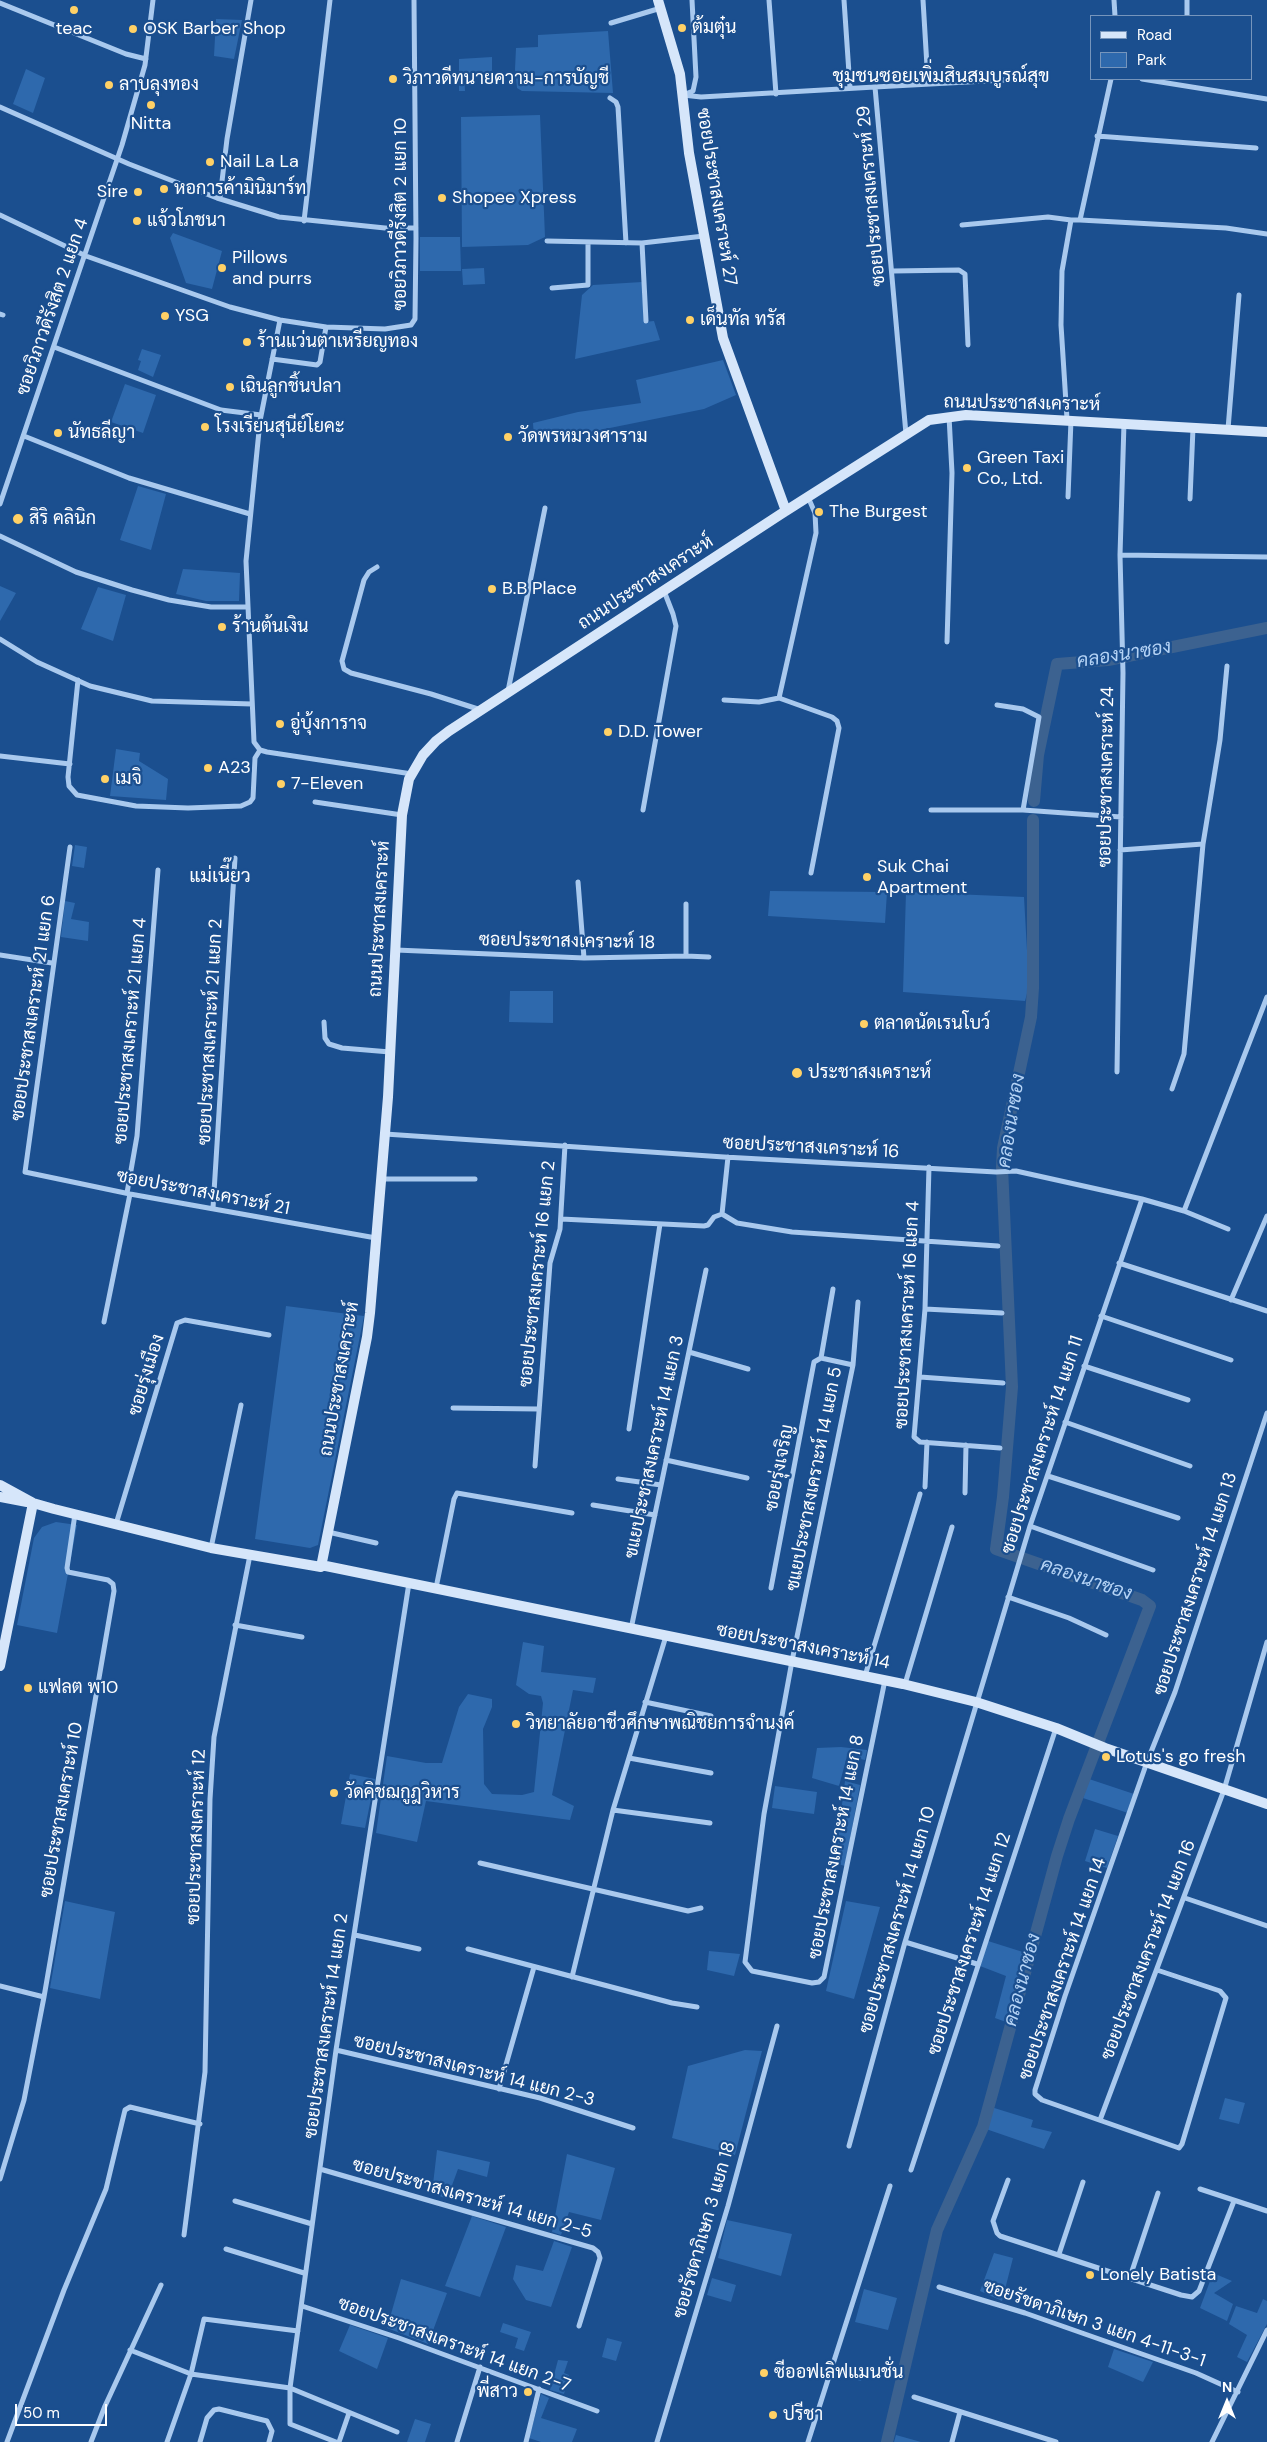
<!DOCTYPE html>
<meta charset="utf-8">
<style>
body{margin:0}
#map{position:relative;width:1267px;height:2442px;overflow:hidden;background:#1b4f8f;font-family:"DM Sans",sans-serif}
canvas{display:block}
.legend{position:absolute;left:1090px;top:15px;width:162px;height:65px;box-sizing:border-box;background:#1b4f8f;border:1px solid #7695bc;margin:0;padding:6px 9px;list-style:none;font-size:15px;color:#fff}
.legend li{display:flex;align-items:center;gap:10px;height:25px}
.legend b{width:25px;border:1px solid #7695bc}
.north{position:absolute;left:1202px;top:2377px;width:50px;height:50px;-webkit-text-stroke:4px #1b4f8f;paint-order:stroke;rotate:0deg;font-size:14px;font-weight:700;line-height:20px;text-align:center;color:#fff}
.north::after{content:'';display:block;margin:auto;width:18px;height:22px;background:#fff;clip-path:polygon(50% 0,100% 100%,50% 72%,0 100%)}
.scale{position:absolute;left:15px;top:2404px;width:92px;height:22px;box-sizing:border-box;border:2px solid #fff;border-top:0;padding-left:6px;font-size:15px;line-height:18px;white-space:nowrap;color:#fff;-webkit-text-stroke:4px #1b4f8f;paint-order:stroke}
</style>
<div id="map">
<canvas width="1267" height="2442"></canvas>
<ul class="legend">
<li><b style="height:6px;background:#d6e6fa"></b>Road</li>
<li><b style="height:14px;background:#2e69ad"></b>Park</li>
</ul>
<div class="north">N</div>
<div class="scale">50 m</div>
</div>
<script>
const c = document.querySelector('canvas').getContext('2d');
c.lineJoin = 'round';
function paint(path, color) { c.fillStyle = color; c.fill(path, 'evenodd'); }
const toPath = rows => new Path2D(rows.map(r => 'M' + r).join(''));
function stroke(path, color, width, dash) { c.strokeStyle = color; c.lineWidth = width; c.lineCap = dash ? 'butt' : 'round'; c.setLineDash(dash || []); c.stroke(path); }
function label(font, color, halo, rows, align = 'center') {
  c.font = font + ' "DM Sans",Sarabun,sans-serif'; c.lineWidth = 4.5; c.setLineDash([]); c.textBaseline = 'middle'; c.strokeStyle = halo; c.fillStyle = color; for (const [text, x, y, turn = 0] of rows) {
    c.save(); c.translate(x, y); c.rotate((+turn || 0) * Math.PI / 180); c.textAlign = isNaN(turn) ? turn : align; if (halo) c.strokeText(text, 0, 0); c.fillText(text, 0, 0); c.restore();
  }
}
const green = toPath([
 [216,19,242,20,234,59,214,56],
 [608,31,613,93,522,91,517,88,515,69,516,48,538,47,538,35],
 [492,57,492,75,464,75,465,91,459,91,459,59],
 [26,69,45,78,33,113,13,104],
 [540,115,545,237,528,245,462,247,461,117],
 [173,233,222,251,212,289,186,283,170,238],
 [420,237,460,237,461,271,420,271],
 [484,268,485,284,463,285,462,269],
 [642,282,644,322,654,321,660,340,575,359,582,295,593,285],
 [142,349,161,355,153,377,138,370,141,361,138,360],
 [723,360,736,395,704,409,585,433,534,438,533,423,578,412,641,403,636,380],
 [125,384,156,395,143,433,111,422],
 [138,486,166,494,151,550,120,540],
 [183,569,240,573,239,601,206,601,176,594],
 [0,586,16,593,0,621],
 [98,587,126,595,113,641,81,629],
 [116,749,140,753,139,761,168,779,166,800,110,796],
 [75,845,87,847,84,868,72,866],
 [770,891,887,892,885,923,768,916],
 [906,892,1024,897,1029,986,1025,1001,903,992],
 [65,901,75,903,71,919,89,922,88,941,61,937],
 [510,991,553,991,553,1023,509,1022],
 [286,1306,364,1316,318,1545,310,1548,255,1539],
 [56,1522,77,1525,57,1633,17,1625,34,1538,42,1527],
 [523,1642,544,1646,541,1672,596,1678,593,1693,573,1690,552,1795,574,1806,570,1820,426,1801,417,1842,376,1833,387,1756,426,1763,442,1763,459,1707,468,1694,492,1699,492,1707,483,1729,484,1784,492,1794,522,1795,534,1792,543,1703,541,1696,529,1694,516,1685],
 [841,1747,867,1750,865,1760,847,1756,839,1786,812,1778,817,1748],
 [350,1774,375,1779,365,1828,341,1824],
 [1089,1779,1134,1794,1128,1813,1083,1798],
 [845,1781,860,1785,845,1866,834,1863,838,1839,833,1837,836,1811,841,1812],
 [775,1786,817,1792,814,1814,772,1808],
 [1095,1829,1118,1836,1107,1868,1085,1861],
 [65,1901,115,1912,100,1999,50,1988],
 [846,1901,880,1907,854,1999,826,1991],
 [988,1941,1026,1953,1006,2022,995,2018,1006,1976,980,1966],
 [709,1951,740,1954,734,1976,707,1970],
 [745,2050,762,2051,735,2155,672,2138,688,2066],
 [1225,2098,1245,2103,1239,2124,1219,2119],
 [991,2107,1033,2120,1031,2127,1052,2132,1044,2149,986,2129],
 [437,2150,490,2162,487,2177,458,2169,447,2199,432,2193],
 [567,2154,615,2168,601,2220,569,2212,561,2235,552,2232],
 [472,2216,506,2227,480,2297,445,2286],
 [727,2220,792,2234,781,2276,718,2258],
 [554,2241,572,2247,551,2307,526,2300,513,2279,516,2265,543,2271],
 [994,2253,1013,2258,1002,2301,980,2291],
 [1213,2273,1232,2281,1214,2293,1233,2304,1227,2321,1200,2308],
 [712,2278,736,2285,731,2302,707,2295],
 [401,2279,447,2293,428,2344,387,2328],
 [864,2289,897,2298,888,2330,855,2322],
 [1263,2299,1267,2301,1267,2324,1247,2362,1237,2357,1247,2335,1229,2324,1236,2306,1257,2313],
 [503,2323,531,2332,524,2351,515,2348,518,2338,500,2332],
 [350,2325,388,2338,377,2369,339,2351],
 [607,2338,622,2342,616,2361,602,2357],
 [1114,2349,1153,2362,1143,2382,1108,2367],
 [558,2360,568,2361,564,2373,569,2375,564,2394,550,2390],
 [842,2369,863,2375,861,2381,839,2375],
 [541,2394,549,2398,541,2418,577,2429,572,2442,541,2442,529,2438],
 [415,2419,431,2424,425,2442,407,2442],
 [896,2435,921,2442,894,2442]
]);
const canal = toPath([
 [1034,801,1038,755,1057,664,1108,660,1267,628],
 [887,2442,937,2230,983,2127,1057,1856,1069,1819,1150,1606,1142,1600,996,1549,1003,1497,1012,1387,1002,1167,1003,1148,1031,1017,1033,988,1033,820]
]);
const street = toPath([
 [769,0,776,94],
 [844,0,850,88],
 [923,0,928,83],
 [1114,0,1115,16],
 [0,3,126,54,146,59],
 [1187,16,1187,0],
 [611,23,661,8],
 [1142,79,1267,99],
 [875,87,1041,78],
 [683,95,701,97,875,87,906,434],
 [683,95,693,91,696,77,692,0],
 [610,98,616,102,618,107,626,243],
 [0,107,129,164,217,198,279,217,385,228,416,228],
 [1097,136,1256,148],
 [220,198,227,139,251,0],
 [0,215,86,256,230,307,280,320,326,327,385,329,411,325,415,319,416,238,414,0],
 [1080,220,1226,228,1267,234],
 [304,221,330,0],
 [962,225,1048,217,1071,220],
 [547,241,642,243,704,236],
 [642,243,646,321],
 [893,271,959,270,965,274,968,345],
 [552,288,588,285,588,242],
 [0,314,3,315],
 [280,320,260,421,246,561,254,742,260,750,267,752,412,774],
 [54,347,221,410,261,415],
 [272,359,317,365,320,362,326,327],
 [1067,419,1061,325,1062,271,1071,220,1080,220,1111,79],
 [1228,429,1239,295],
 [24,436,129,478,250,514],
 [808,497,815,513,816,533,779,698,832,717,837,721,839,728,811,873],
 [1068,497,1071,420],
 [1190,499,1193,428],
 [0,504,122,145,145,65,153,0],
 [0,536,76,572,132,590,169,600,211,607,247,607],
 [1120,555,1267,557],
 [377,567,369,572,364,580,342,661,344,669,351,673,431,694,481,710],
 [0,639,37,662,90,686,152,701,252,704],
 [947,642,952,473,949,416],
 [78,680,68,777,69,786,77,795,136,806,188,808,241,806,250,802,253,798,255,758,260,750],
 [508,691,545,508],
 [724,700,759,702,779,698],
 [997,705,1023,709,1039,717,1023,810],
 [0,756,70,764],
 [315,802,402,815],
 [643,810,676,626,673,614,664,591],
 [931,810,1023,810,1121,817],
 [70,847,25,1172,130,1194,376,1238],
 [1120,850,1203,844],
 [578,882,584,958],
 [396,950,584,958,686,956,686,904],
 [0,955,52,963],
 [686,956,709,957],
 [324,1022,325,1038,329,1044,342,1048,390,1052],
 [1117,1072,1123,673,1120,555,1124,423],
 [1172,1089,1184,1054,1203,844,1220,740,1227,666],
 [385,1134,724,1157,996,1172,1016,1171,1142,1199,1184,1211,1228,1229],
 [929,1167,925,1309,914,1437,920,1442,1000,1448],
 [382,1179,475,1179],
 [127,1193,137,1136,158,870],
 [213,1208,235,858],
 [1184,1211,1267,997],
 [722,1214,728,1157],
 [561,1219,704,1226,708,1225,714,1217,722,1214,737,1223,792,1232,998,1246],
 [1119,1263,1267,1311],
 [1231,1300,1267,1216],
 [858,1302,853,1365,792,1661,764,1814,745,1962,752,1971,812,1983,819,1982,824,1977,885,1680],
 [925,1309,1002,1313],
 [1101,1316,1231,1360],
 [104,1322,130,1194],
 [689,1352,748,1369],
 [821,1358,833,1289],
 [1084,1366,1188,1400],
 [920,1377,1003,1383],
 [453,1408,538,1409],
 [1065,1422,1190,1466],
 [629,1429,660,1224],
 [666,1460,747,1478],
 [535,1466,550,1263,560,1229,565,1145],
 [1048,1476,1178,1518],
 [618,1479,661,1485],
 [925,1487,927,1442],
 [965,1493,966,1445],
 [593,1505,655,1515],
 [116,1524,177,1323,185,1320,269,1335],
 [1030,1526,1153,1570],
 [328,1532,376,1543],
 [211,1548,241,1405],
 [436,1588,454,1499,457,1493,572,1513],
 [771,1588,814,1362,821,1358,853,1365],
 [1008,1597,1069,1618,1106,1635],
 [235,1625,302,1637],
 [631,1629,706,1270],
 [865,1676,920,1494],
 [905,1684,952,1527],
 [645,1702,711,1716],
 [629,1758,711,1773],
 [613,1810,710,1823],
 [480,1863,688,1911,701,1908],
 [1185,1898,1267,1926],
 [355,1935,419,1949],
 [905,1942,977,1964],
 [468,1949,672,2003,697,2007],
 [1157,1970,1220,1991,1226,1998,1182,2144,1179,2148,1042,2100,1035,2094,1035,2090,1065,1996,1147,1762,1175,1692,1267,1413],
 [572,1977,613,1810,666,1636],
 [0,1986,44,1997],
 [336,2050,540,2098,633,2128],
 [499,2089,534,1967],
 [1100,2120,1224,1790,1267,1642],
 [849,2146,905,1942,1030,1526,1142,1199],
 [320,2169,593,2248,598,2252,600,2258,579,2326],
 [911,2170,1056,1728],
 [0,2179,24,2100,44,1997,114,1591,113,1584,108,1580,68,1572,67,1568,75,1514],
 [1008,2180,993,2221,997,2233,1000,2236,1181,2295,1192,2297,1199,2291,1234,2201],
 [1200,2189,1267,2211],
 [235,2201,312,2224],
 [184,2235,205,2072,210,1799,214,1737,250,1555],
 [226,2249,304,2273],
 [1059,2254,1083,2182],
 [1130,2277,1158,2193],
 [939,2287,1025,2313,1196,2373,1238,2392],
 [302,2306,399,2338,597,2411],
 [130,2350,191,2374,290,2388,397,2432],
 [914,2397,1056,2442],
 [7,2442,64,2290,106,2189,125,2110,130,2107,200,2124],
 [91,2442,105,2406,161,2285],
 [167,2442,191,2374,204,2319,298,2331],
 [200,2442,207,2418,214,2410,219,2409,267,2421,272,2431,269,2442],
 [336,2442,290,2424,290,2388,336,2050,409,1583],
 [339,2442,349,2413],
 [457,2442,480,2367],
 [526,2442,539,2389],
 [657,2442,728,2206,777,2026],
 [808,2442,890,2186],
 [952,2442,960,2412],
 [1212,2442,1267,2330]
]);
const secondary = toPath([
 [658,0,680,74,689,153,723,338,786,511],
 [0,1485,33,1503,54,1509,211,1548,321,1567,367,1337,370,1313,388,1097,402,815,409,779,423,755,436,741,449,731,781,514,929,420,966,415,1267,432],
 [0,1497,27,1502],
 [321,1565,903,1684,976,1702,1056,1728,1105,1748,1267,1804],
 [0,1666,33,1503]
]);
const markers = [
 [74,10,5,"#ffd166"],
 [682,28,5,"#ffd166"],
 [133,29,5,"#ffd166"],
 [393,79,5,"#ffd166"],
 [109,85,5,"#ffd166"],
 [151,105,5,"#ffd166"],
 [210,162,5,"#ffd166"],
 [164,189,5,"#ffd166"],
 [138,192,5,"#ffd166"],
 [442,198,5,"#ffd166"],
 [137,221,5,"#ffd166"],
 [222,268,5,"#ffd166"],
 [165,316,5,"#ffd166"],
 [690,320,5,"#ffd166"],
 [247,342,5,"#ffd166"],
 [230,387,5,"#ffd166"],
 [205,427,5,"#ffd166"],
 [58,433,5,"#ffd166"],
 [508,437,5,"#ffd166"],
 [967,468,5,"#ffd166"],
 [819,512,5,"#ffd166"],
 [18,519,6,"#ffd166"],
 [492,589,5,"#ffd166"],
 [222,627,5,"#ffd166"],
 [280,724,5,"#ffd166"],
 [608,732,5,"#ffd166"],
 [208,768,5,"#ffd166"],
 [105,779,5,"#ffd166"],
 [281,784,5,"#ffd166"],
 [867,877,5,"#ffd166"],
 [864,1024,5,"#ffd166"],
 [797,1073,6,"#ffd166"],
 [28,1688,5,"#ffd166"],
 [516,1724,5,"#ffd166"],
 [1106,1757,5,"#ffd166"],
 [334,1793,5,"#ffd166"],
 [1090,2275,5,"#ffd166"],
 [764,2373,5,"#ffd166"],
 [528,2392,5,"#ffd166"],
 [773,2415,5,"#ffd166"]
];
const poiNames = [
 ["ต้มตุ๋น",692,28],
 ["teac",74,29,"center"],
 ["OSK Barber Shop",143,29],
 ["วิภาวดีทนายความ-การบัญชี",403,79],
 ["ลาบลุงทอง",119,85],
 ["Nitta",151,124,"center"],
 ["Nail La La",220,162],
 ["หอการค้ามินิมาร์ท",174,189],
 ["Sire",128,192,"right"],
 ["Shopee Xpress",452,198],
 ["แจ้วโภชนา",147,221],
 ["Pillows",232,258],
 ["and purrs",232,279],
 ["YSG",175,316],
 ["เด็นทัล ทรัส",700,320],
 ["ร้านแว่นตาเหรียญทอง",257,342],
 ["เฉินลูกชิ้นปลา",240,387],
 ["โรงเรียนสุนีย์โยคะ",215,427],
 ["นัทธลีญา",68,433],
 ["วัดพรหมวงศาราม",518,437],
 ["Green Taxi",977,458],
 ["Co., Ltd.",977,479],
 ["The Burgest",829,512],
 ["สิริ คลินิก",29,519],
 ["B.B Place",502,589],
 ["ร้านต้นเงิน",232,627],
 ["อู่บุ้งการาจ",290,724],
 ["D.D. Tower",618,732],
 ["A23",218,768],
 ["เมจิ",115,779],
 ["7-Eleven",291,784],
 ["Suk Chai",877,867],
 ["Apartment",877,888],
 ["ตลาดนัดเรนโบว์",874,1024],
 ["ประชาสงเคราะห์",808,1073],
 ["แฟลต พ10",38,1688],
 ["วิทยาลัยอาชีวศึกษาพณิชยการจำนงค์",526,1724],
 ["Lotus's go fresh",1116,1757],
 ["วัดคิชฌกูฎวิหาร",344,1793],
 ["Lonely Batista",1100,2275],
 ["ซีออฟเลิฟแมนชั่น",774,2373],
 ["พี่สาว",518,2392,"right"],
 ["ปรีชา",783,2415]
];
const streetNames = [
 ["ซอยประชาสงเคราะห์ 29",872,196,-95],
 ["ซอยประชาสงเคราะห์ 27",716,197,81],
 ["ซอยวิภาวดีรังสิต 2 แยก 10",401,214,-90],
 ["ซอยวิภาวดีรังสิต 2 แยก 4",53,307,-71],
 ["ถนนประชาสงเคราะห์",1022,404,1],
 ["ถนนประชาสงเคราะห์",646,583,-33],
 ["ซอยประชาสงเคราะห์ 24",1107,777,-89],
 ["ถนนประชาสงเคราะห์",380,919,-87],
 ["ซอยประชาสงเคราะห์ 18",567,942,1],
 ["ซอยประชาสงเคราะห์ 21 แยก 6",34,1008,-82],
 ["ซอยประชาสงเคราะห์ 21 แยก 4",131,1031,-85],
 ["ซอยประชาสงเคราะห์ 21 แยก 2",211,1032,-87],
 ["ซอยประชาสงเคราะห์ 16",811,1148,3],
 ["ซอยประชาสงเคราะห์ 21",203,1193,11],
 ["ซอยประชาสงเคราะห์ 16 แยก 2",538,1274,-84],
 ["ซอยประชาสงเคราะห์ 16 แยก 4",908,1315,-87],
 ["ซอยรุ่งเมือง",147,1375,-73],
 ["ถนนประชาสงเคราะห์",340,1379,-80],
 ["ซอยประชาสงเคราะห์ 14 แยก 11",1043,1445,-72],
 ["ซแยประชาสงเคราะห์ 14 แยก 3",655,1447,-78],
 ["ซอยรุ่งเจริญ",780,1468,-79],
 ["ซแยประชาสงเคราะห์ 14 แยก 5",815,1479,-79],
 ["ซอยประชาสงเคราะห์ 14 แยก 13",1196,1584,-72],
 ["ซอยประชาสงเคราะห์ 14",803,1647,11],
 ["ซอยประชาสงเคราะห์ 10",62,1810,-80],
 ["ซอยประชาสงเคราะห์ 12",197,1837,-88],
 ["ซอยประชาสงเคราะห์ 14 แยก 8",837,1847,-79],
 ["ซอยประชาสงเคราะห์ 14 แยก 10",898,1920,-74],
 ["ซอยประชาสงเคราะห์ 14 แยก 12",970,1944,-72],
 ["ซอยประชาสงเคราะห์ 14 แยก 16",1149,1950,-69],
 ["ซอยประชาสงเคราะห์ 14 แยก 14",1063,1969,-71],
 ["ซอยประชาสงเคราะห์ 14 แยก 2",327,2026,-82],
 ["ซอยประชาสงเคราะห์ 14 แยก 2-3",474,2071,14],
 ["ซอยประชาสงเคราะห์ 14 แยก 2-5",472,2199,16],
 ["ซอยรัชดาภิเษก 3 แยก 18",705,2230,-74],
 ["ซอยรัชดาภิเษก 3 แยก 4-11-3-1",1094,2324,19],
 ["ซอยประชาสงเคราะห์ 14 แยก 2-7",454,2345,20]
];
const neighbourhoodNames = [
 ["ชุมชนซอยเพิ่มสินสมบูรณ์สุข",941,77],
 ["แม่เนี๊ยว",220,877]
];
const waterNames = [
 ["คลองนาซอง",1124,655,-9],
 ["คลองนาซอง",1012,1121,-81],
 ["คลองนาซอง",1086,1580,19],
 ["คลองนาซอง",1023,1980,-75]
];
paint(green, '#2e69ad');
stroke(canal, '#3c6290', 12);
stroke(street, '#a9c9ee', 5);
stroke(secondary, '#d6e6fa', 10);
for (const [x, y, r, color] of markers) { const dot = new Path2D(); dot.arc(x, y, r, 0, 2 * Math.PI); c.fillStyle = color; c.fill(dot); stroke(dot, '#1b4f8f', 2); }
label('18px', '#fff', '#1b4f8f', poiNames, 'left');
label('18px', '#fff', '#1b4f8f', streetNames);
label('19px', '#fff', '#1b4f8f', neighbourhoodNames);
label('italic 19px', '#b5d3f5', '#1b4f8f', waterNames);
</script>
